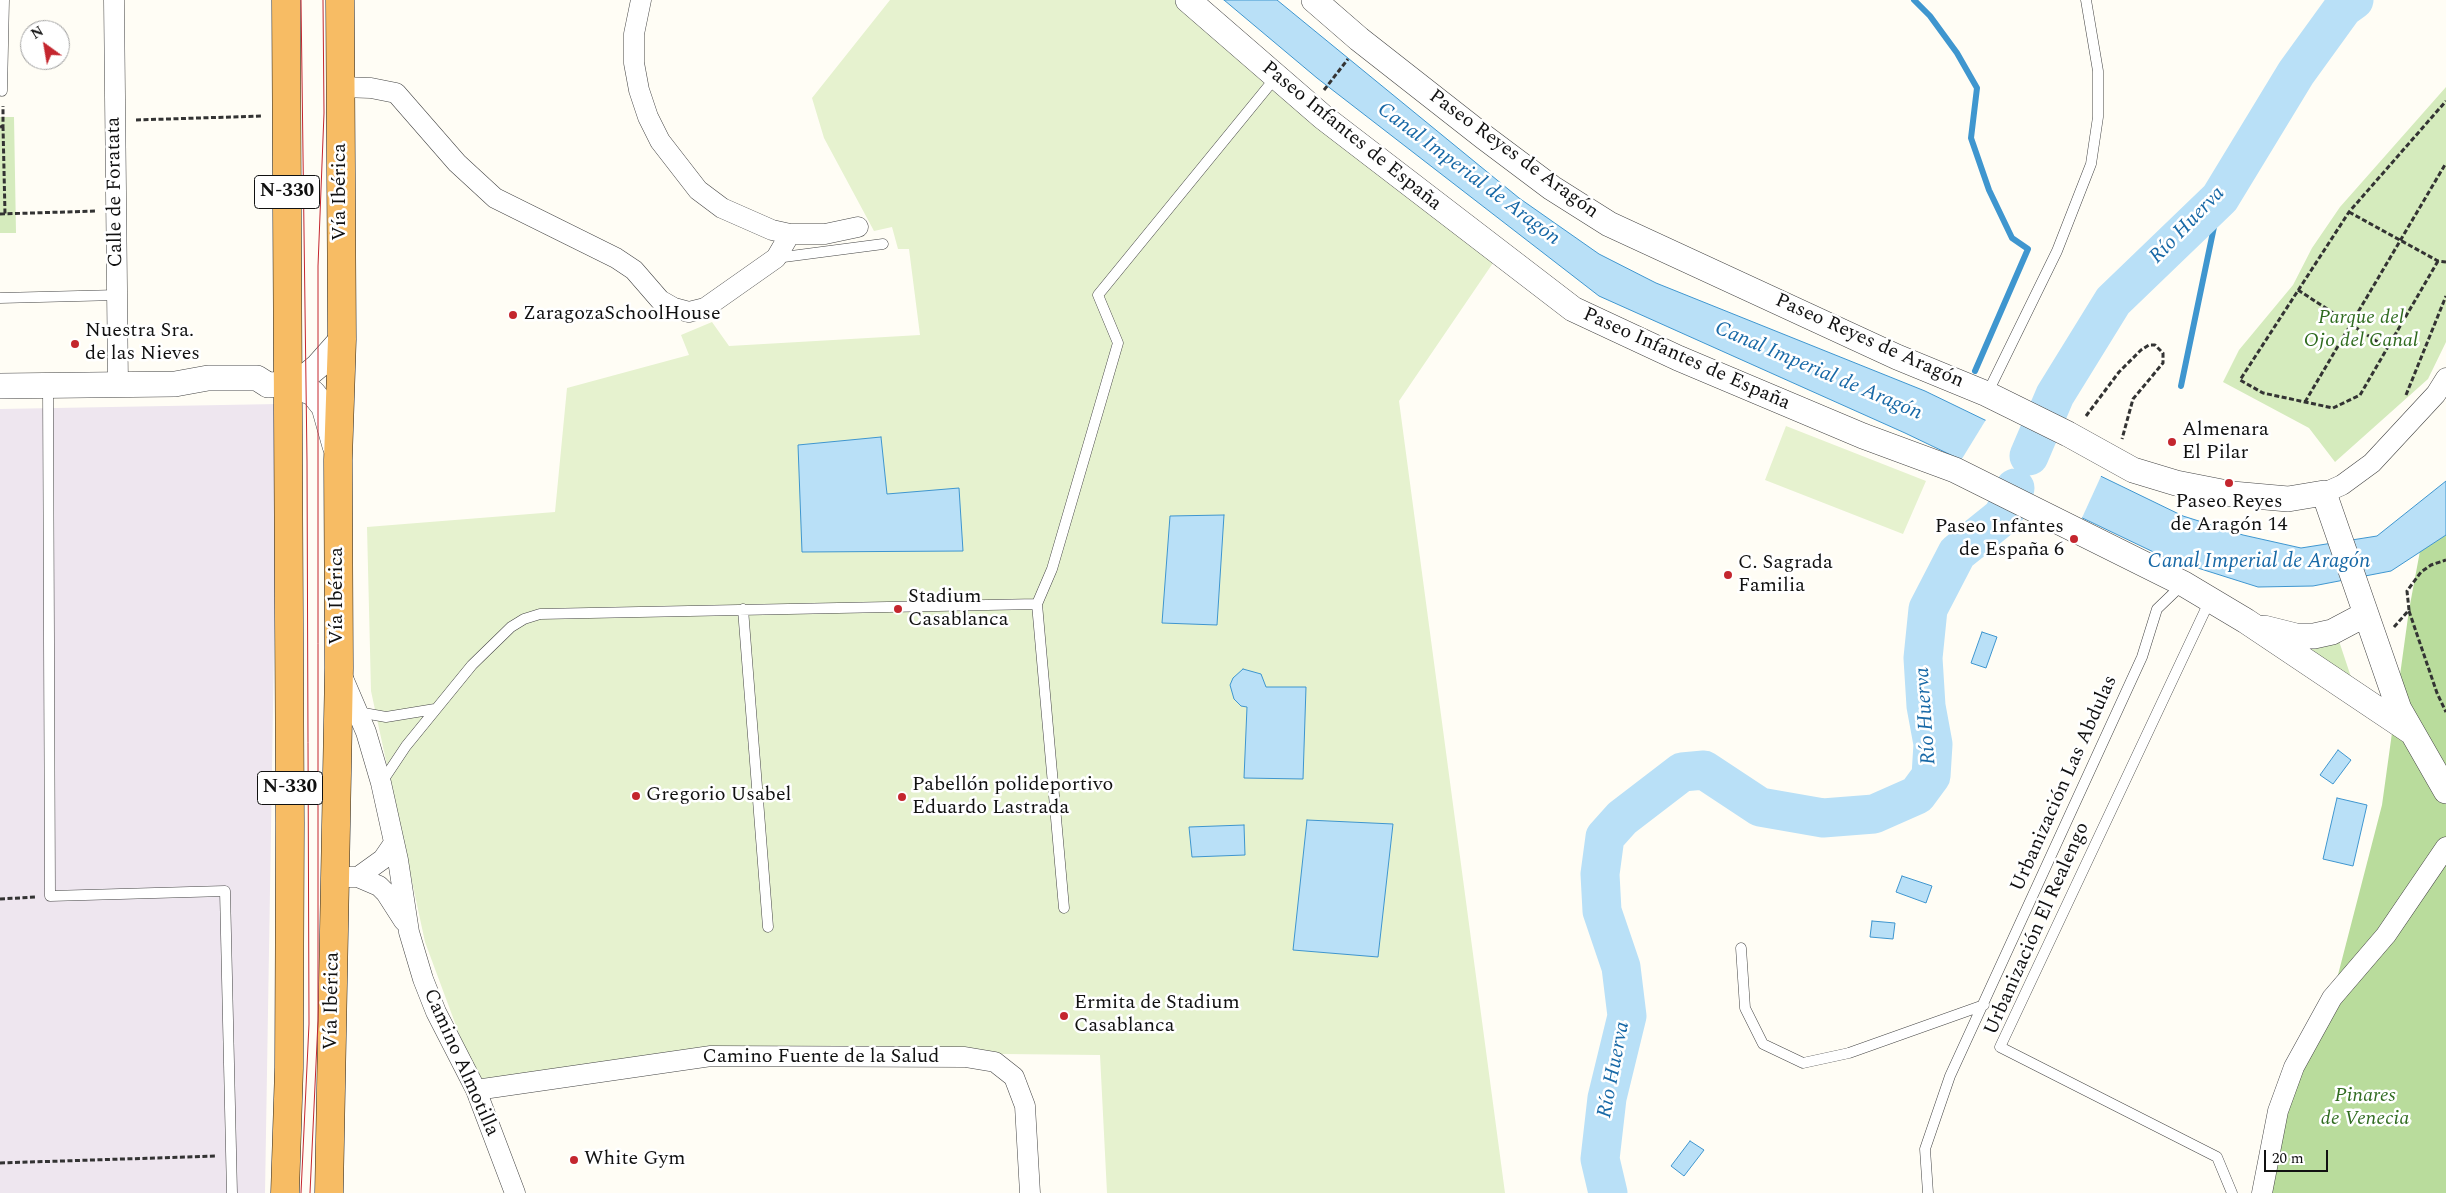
<!DOCTYPE html>
<meta charset="utf-8">
<style>
body{margin:0}
#map{position:relative;width:2446px;height:1193px;overflow:hidden;background:#fffdf5;font-family:Spectral,serif}
canvas{display:block}
.north{position:absolute;left:20px;top:20px;width:50px;height:50px;box-sizing:border-box;background:#fff;border:1px solid #a0a0a0;border-radius:50%;rotate:328deg;font-size:14px;font-weight:700;line-height:20px;text-align:center;color:#111}
.north::after{content:'';display:block;margin:auto;width:18px;height:22px;background:#c4262e;clip-path:polygon(50% 0,100% 100%,50% 72%,0 100%)}
.scale{position:absolute;left:2264px;top:1150px;width:64px;height:22px;box-sizing:border-box;border:2px solid #111;border-top:0;padding-left:6px;font-size:15px;line-height:18px;white-space:nowrap;color:#111;-webkit-text-stroke:4px #fff;paint-order:stroke}
</style>
<div id="map">
<canvas width="2446" height="1193"></canvas>
<div class="north">N</div>
<div class="scale">20 m</div>
</div>
<script>
const c = document.querySelector('canvas').getContext('2d');
c.lineJoin = 'round';
function paint(path, color) { c.fillStyle = color; c.fill(path, 'evenodd'); }
const toPath = rows => new Path2D(rows.map(r => 'M' + r).join(''));
function stroke(path, color, width, dash) { c.strokeStyle = color; c.lineWidth = width; c.lineCap = dash ? 'butt' : 'round'; c.setLineDash(dash || []); c.stroke(path); }
function label(font, color, halo, rows, align = 'center') {
  c.font = font + ' Spectral,serif'; c.lineWidth = 5; c.setLineDash([]); c.textBaseline = 'middle'; c.strokeStyle = halo; c.fillStyle = color; for (const [text, x, y, turn = 0] of rows) {
    c.save(); c.translate(x, y); c.rotate((+turn || 0) * Math.PI / 180); c.textAlign = isNaN(turn) ? turn : align; if (halo) c.strokeText(text, 0, 0); c.fillText(text, 0, 0); c.restore();
  }
}
const industrial = toPath([
 [278,404,265,1193,0,1193,0,409]
]);
const green = toPath([
 [2446,87,2446,342,2428,379,2335,462,2309,428,2223,382,2239,350,2293,285,2312,248,2340,207],
 [0,117,14,117,16,233,0,233],
 [2339,641,2355,689,2296,644]
]);
const forest = toPath([
 [2446,535,2446,1193,2262,1193,2278,1111,2332,998,2382,805,2409,610,2420,551]
]);
const pitch = toPath([
 [890,0,1184,0,1495,260,1399,401,1505,1193,1107,1193,1100,1055,714,1051,478,1085,425,942,371,691,367,527,555,512,567,388,689,355,681,335,712,322,729,346,920,335,909,249,898,249,892,227,874,231,824,138,812,98],
 [1786,426,1926,481,1903,534,1765,480]
]);
const water = toPath([
 [1224,0,1277,0,1519,198,1599,254,1656,283,1925,391,2183,516,2243,535,2301,548,2377,536,2446,481,2446,535,2391,571,2313,586,2258,587,2166,558,1905,433,1599,296,1317,78,1224,0],
 [881,437,887,494,959,488,963,551,802,552,798,445,881,437],
 [1224,515,1217,625,1162,623,1170,516,1224,515],
 [1982,632,1997,637,1986,668,1971,663,1982,632],
 [1243,669,1261,674,1266,687,1306,687,1303,779,1244,778,1247,707,1241,706,1234,699,1230,685,1233,678,1243,669],
 [2338,750,2351,760,2333,784,2320,775,2338,750],
 [2337,798,2367,805,2353,866,2323,859,2337,798],
 [1307,820,1393,824,1378,957,1293,950,1307,820],
 [1244,825,1245,855,1192,857,1189,827,1244,825],
 [1902,876,1932,886,1926,903,1896,892,1902,876],
 [1872,921,1895,923,1893,939,1870,937,1872,921],
 [1690,1141,1704,1150,1684,1176,1671,1166,1690,1141]
]);
const pier = toPath([
 [1987,418,2102,474,2081,520,1960,462]
]);
const stream = toPath([
 [1914,0,1930,16,1957,53,1977,88,1971,138,1989,190,2012,238,2028,249,1975,371],
 [2181,386,2220,198]
]);
const river = toPath([
 [2029,456,2055,395,2113,301,2220,198,2296,73,2343,8,2354,0],
 [1608,1193,1600,1159,1607,1098,1627,1016,1621,967,1602,911,1600,874,1605,837,1622,818,1682,772,1704,770,1760,807,1823,818,1874,814,1917,795,1931,776,1933,744,1926,706,1923,658,1928,609,1957,553,2003,516,2015,488]
]);
const path = toPath([
 [1324,90,1348,59],
 [136,120,262,116],
 [3,126,5,214],
 [0,127,3,126,3,106],
 [2349,212,2438,261,2446,262],
 [0,214,96,211],
 [2438,261,2360,395,2333,408,2263,393,2240,380,2349,212,2446,101],
 [2298,290,2387,348],
 [2406,395,2446,296],
 [2305,402,2446,163],
 [2086,416,2119,372,2141,350,2149,345,2155,345,2163,353,2163,363,2133,399,2122,439],
 [2409,611,2437,693,2446,712],
 [2394,627,2409,610,2407,591,2421,572,2431,565,2446,560],
 [0,899,36,897],
 [0,1163,216,1156]
]);
const service = toPath([
 [2,91,4,0],
 [776,258,883,244],
 [0,298,118,295],
 [48,386,50,896,225,891,232,1193],
 [1987,394,2057,251,2091,164,2098,117,2098,71,2086,0],
 [2210,600,2000,1047,2217,1157,2232,1193],
 [743,609,768,927],
 [358,712,386,717,435,709],
 [382,782,406,746,472,665,511,627,524,619,540,614,1037,604],
 [1064,908,1037,604,1052,569,1118,343,1098,295,1276,77],
 [1741,948,1745,1008,1763,1044,1803,1063,1849,1053,1984,1005],
 [1928,1193,1925,1149,1950,1076,2142,657,2157,609,2183,584]
]);
const minor = toPath([
 [114,0,118,384],
 [641,0,634,34,634,63,639,90,648,117,660,141,698,190,722,208,772,230,790,234,825,234,858,227],
 [341,87,371,88,396,93,457,163,495,198,616,258,634,270,660,300,674,308,689,312,705,308,776,258,790,234],
 [2324,493,2342,485,2372,463,2436,394,2446,378],
 [342,676,366,732,381,783,398,860,409,932,423,979,436,1012,476,1090,515,1193],
 [335,877,358,877,379,886,386,893,404,921],
 [358,877,383,859,394,843],
 [476,1090,711,1056,965,1057,995,1062,1014,1077,1025,1106,1030,1193],
 [2262,1193,2278,1111,2294,1067,2332,998,2386,935,2446,847]
]);
const tertiary = toPath([
 [1188,0,1323,117,1573,309,1678,358,1863,436,1955,470,2184,584,2246,621,2410,731],
 [1314,0,1359,39,1484,137,1552,188,1609,224,1897,357,1987,394,2068,434,2133,470,2176,483,2232,494,2288,499,2324,493,2399,709,2446,791],
 [289,384,306,376,318,366,342,339],
 [268,385,289,384,313,393,324,407,335,446],
 [0,386,175,384,208,378,257,378,268,385],
 [2264,628,2296,636,2314,636,2332,632,2366,614]
]);
const trunk = toPath([
 [285,1193,289,1068,290,822,286,0],
 [329,1193,339,668,338,460,342,339,340,0]
]);
const tram = toPath([
 [301,1193,309,1024,307,461,301,0],
 [310,1193,318,1021,318,266,324,113,323,0]
]);
const markers = [
 [513,315,5,"#c4262e"],
 [75,344,5,"#c4262e"],
 [2172,442,5,"#c4262e"],
 [2229,483,5,"#c4262e"],
 [2074,539,5,"#c4262e"],
 [1728,575,5,"#c4262e"],
 [898,609,5,"#c4262e"],
 [636,796,5,"#c4262e"],
 [902,797,5,"#c4262e"],
 [1064,1016,5,"#c4262e"],
 [574,1160,5,"#c4262e"]
];
const shields = [
 [287,192,65],
 [290,788,65]
];
const shieldNames = [
 ["N-330",287,192],
 ["N-330",290,788]
];
const streetNames = [
 ["Paseo Infantes de España",1351,137,39],
 ["Paseo Reyes de Aragón",1513,155,36],
 ["Calle de Foratata",116,192,-91],
 ["Vía Ibérica",341,192,-90],
 ["Paseo Reyes de Aragón",1869,342,24],
 ["Paseo Infantes de España",1686,360,24],
 ["Vía Ibérica",338,596,-90],
 ["Urbanización Las Abdulas",2065,784,-66],
 ["Urbanización El Realengo",2038,929,-66],
 ["Vía Ibérica",333,1001,-89],
 ["Camino Fuente de la Salud",821,1058],
 ["Camino Almotilla",460,1063,66]
];
const poiNames = [
 ["ZaragozaSchoolHouse",523,315],
 ["Nuestra Sra.",85,332],
 ["de las Nieves",85,355],
 ["Almenara",2182,431],
 ["El Pilar",2182,454],
 ["Paseo Reyes",2229,503,"center"],
 ["de Aragón 14",2229,526,"center"],
 ["Paseo Infantes",2064,528,"right"],
 ["de España 6",2064,551,"right"],
 ["C. Sagrada",1738,564],
 ["Familia",1738,587],
 ["Stadium",908,598],
 ["Casablanca",908,621],
 ["Pabellón polideportivo",912,786],
 ["Eduardo Lastrada",912,809],
 ["Gregorio Usabel",646,796],
 ["Ermita de Stadium",1074,1004],
 ["Casablanca",1074,1027],
 ["White Gym",584,1160]
];
const parkNames = [
 ["Parque del",2361,319],
 ["Ojo del Canal",2361,342],
 ["Pinares",2365,1097],
 ["de Venecia",2365,1120]
];
const waterNames = [
 ["Canal Imperial de Aragón",1468,175,37],
 ["Río Huerva",2188,226,-46],
 ["Canal Imperial de Aragón",1818,372,23],
 ["Canal Imperial de Aragón",2259,563],
 ["Río Huerva",1927,716,-94],
 ["Río Huerva",1615,1070,-79]
];
paint(industrial, '#eee6ef');
paint(green, '#d5ebbd');
paint(forest, '#b9dc9c');
paint(pitch, '#e6f2cf');
paint(water, '#b9e0f7');
stroke(water, '#3f96cf', 1);
paint(pier, '#fffdf5');
stroke(stream, '#3f96cf', 6);
stroke(river, '#b9e0f7', 39);
stroke(service, '#444', 11);
stroke(minor, '#444', 21);
stroke(tertiary, '#444', 26);
stroke(trunk, '#222', 29);
stroke(path, '#333', 3, [5, 2.5]);
stroke(service, '#fff', 10);
stroke(minor, '#fff', 20);
stroke(tertiary, '#fff', 25);
stroke(trunk, '#f7bc64', 28);
stroke(tram, '#c4262e', 1);
for (const [x, y, r, color] of markers) { const dot = new Path2D(); dot.arc(x, y, r, 0, 2 * Math.PI); c.fillStyle = color; c.fill(dot); stroke(dot, '#fff', 2); }
for (const [x, y, w] of shields) { const box = new Path2D(); box.roundRect(x - w / 2, y - 16.5, w, 33, 4); c.fillStyle = '#fff'; c.fill(box); stroke(box, '#111', 1); }
label('bold 19px', '#111', null, shieldNames);
label('20px', '#111', '#fff', streetNames);
label('20px', '#111', '#fff', poiNames, 'left');
label('italic 20px', '#2f6b1f', '#fff', parkNames);
label('italic 21px', '#1768a6', '#fff', waterNames);
</script>
